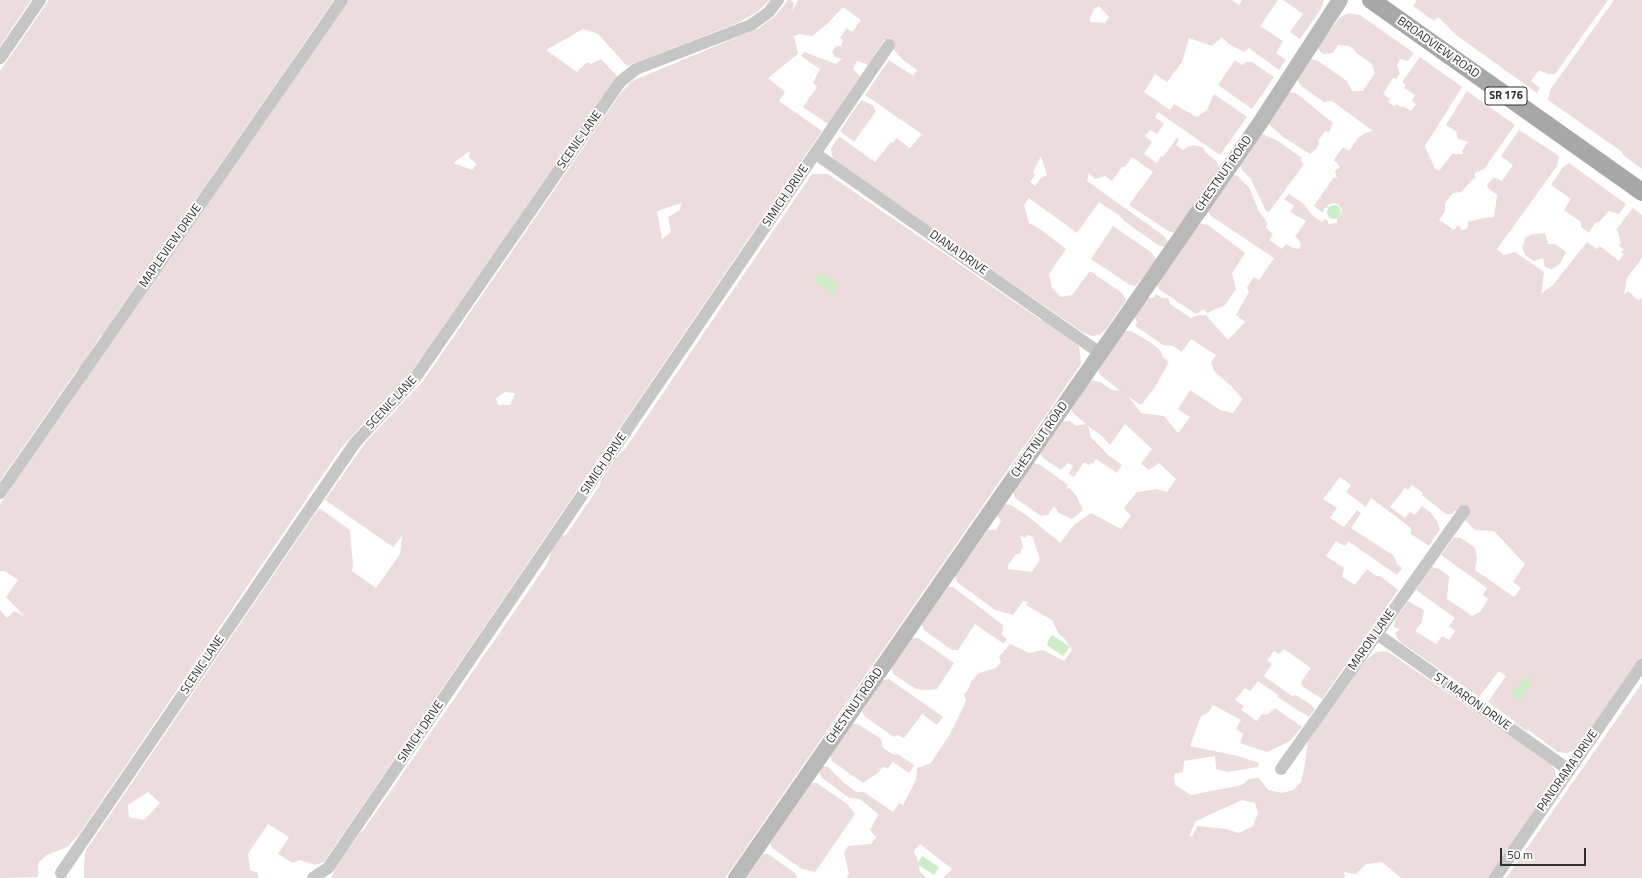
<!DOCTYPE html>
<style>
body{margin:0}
#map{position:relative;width:1642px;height:878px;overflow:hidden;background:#fff;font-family:"Titillium Web",sans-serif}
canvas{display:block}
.scale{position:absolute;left:1500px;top:848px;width:86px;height:18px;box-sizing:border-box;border:2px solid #2f2f2f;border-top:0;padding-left:5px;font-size:12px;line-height:14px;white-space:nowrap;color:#2f2f2f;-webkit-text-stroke:3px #fff;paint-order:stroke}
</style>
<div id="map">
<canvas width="1642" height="878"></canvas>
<div class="scale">50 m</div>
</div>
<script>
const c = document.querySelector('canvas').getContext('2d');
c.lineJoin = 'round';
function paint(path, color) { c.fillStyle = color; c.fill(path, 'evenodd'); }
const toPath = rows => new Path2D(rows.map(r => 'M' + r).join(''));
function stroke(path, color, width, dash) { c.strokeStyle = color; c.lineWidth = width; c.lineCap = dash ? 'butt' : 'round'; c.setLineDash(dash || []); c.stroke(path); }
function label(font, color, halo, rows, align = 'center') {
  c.font = font + ' "Titillium Web",sans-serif'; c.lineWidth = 4; c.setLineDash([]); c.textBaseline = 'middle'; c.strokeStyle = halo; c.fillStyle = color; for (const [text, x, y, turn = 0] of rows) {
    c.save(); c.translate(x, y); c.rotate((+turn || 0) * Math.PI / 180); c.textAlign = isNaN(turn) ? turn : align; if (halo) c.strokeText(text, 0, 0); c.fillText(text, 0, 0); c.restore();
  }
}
const green = toPath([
 [0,0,31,0,0,46],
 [49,0,334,0,113,319,115,324,105,336,101,335,80,368,77,370,0,481,0,71],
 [349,0,770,0,757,12,738,23,627,66,598,34,583,29,546,50,577,72,587,62,591,64,601,59,617,76,410,374,341,448,80,833,67,847,47,855,38,863,38,877,0,878,0,610,7,618,14,611,24,616,6,597,18,580,5,571,0,571,0,504],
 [470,151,469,158,477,164,472,170,453,163],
 [788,0,791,0,794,3,792,11,798,0,1232,0,1239,5,1242,0,1278,0,1260,26,1283,41,1276,53,1286,60,1279,70,1249,48,1244,52,1229,44,1222,37,1212,46,1189,38,1182,62,1167,82,1155,74,1144,92,1170,110,1174,104,1197,117,1207,110,1214,94,1247,117,1220,155,1158,112,1155,117,1164,124,1157,134,1150,130,1145,136,1152,142,1144,154,1157,163,1161,156,1163,157,1177,138,1179,140,1176,145,1183,150,1187,147,1193,145,1203,147,1206,153,1216,161,1220,168,1175,233,1168,231,1129,205,1153,172,1132,157,1125,167,1122,167,1112,181,1105,176,1095,179,1089,173,1087,181,1164,236,1168,242,1165,247,1158,245,1124,221,1120,216,1099,202,1077,233,1029,198,1024,205,1029,223,1040,229,1066,249,1049,274,1052,288,1061,297,1072,295,1090,271,1122,293,1126,300,1107,328,1100,335,1092,336,1082,332,834,160,832,156,831,149,836,140,840,137,875,162,891,142,893,143,896,138,910,148,921,135,926,137,865,95,889,60,913,76,917,70,902,59,893,49,894,44,884,40,868,65,857,61,853,69,860,76,828,124,803,107,817,87,813,83,820,69,801,56,804,52,836,64,842,59,835,57,832,52,836,46,841,46,843,40,840,38,847,28,852,32,861,20,843,7,826,25,812,36,800,34,794,36,798,54,768,78,785,92,779,101,822,131,324,862,315,865,300,860,293,863,278,854,289,837,268,824,248,854,250,870,258,873,258,878,84,878,84,863,86,850,319,508,350,530,353,564,352,571,376,588,400,554,402,536,393,547,325,500,366,442,423,381,620,94,632,81,759,28,775,16],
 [1099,6,1109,17,1105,23,1090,22,1090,18,1094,9],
 [1041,156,1047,175,1040,179,1035,186,1030,182,1035,175,1033,172],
 [681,203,680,210,668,217,671,232,662,239,657,211],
 [505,392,515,393,510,405,498,405,496,398],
 [148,792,160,803,144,820,129,817,128,805],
 [1283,0,1324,0,1321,9,1300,39,1290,32,1303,14],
 [1417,0,1608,0,1555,74,1548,74,1539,70,1531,81,1540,88,1537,93,1456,35,1438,17,1434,21,1413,6],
 [1614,0,1642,0,1642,169,1624,156,1621,151,1548,100,1550,90],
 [1349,13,1360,15,1414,53,1408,61,1400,59,1397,65,1400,74,1396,79,1393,78,1383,94,1390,99,1388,102,1394,106,1396,104,1401,107,1403,106,1411,111,1416,104,1412,101,1415,95,1404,88,1406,85,1402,82,1420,57,1462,87,1425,146,1435,169,1439,171,1452,154,1463,154,1462,151,1468,142,1458,139,1456,131,1446,125,1467,91,1515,125,1484,169,1475,173,1475,177,1461,192,1453,193,1445,203,1445,211,1439,220,1441,221,1454,230,1458,225,1462,230,1467,229,1468,222,1483,218,1494,217,1497,195,1488,188,1487,185,1493,178,1496,178,1502,181,1513,165,1501,156,1519,130,1559,156,1557,166,1497,249,1504,255,1515,252,1544,272,1541,296,1542,293,1553,285,1587,242,1597,249,1600,246,1619,261,1624,254,1621,252,1624,249,1619,246,1621,243,1618,232,1616,230,1633,208,1642,215,1642,258,1627,278,1624,295,1628,291,1638,300,1642,298,1642,659,1582,745,1574,751,1567,753,1558,752,1528,730,1527,731,1516,724,1514,721,1488,702,1506,676,1499,671,1479,697,1399,641,1395,633,1400,629,1394,627,1395,620,1408,601,1424,610,1422,622,1415,631,1436,644,1442,636,1449,640,1455,631,1449,626,1455,618,1416,590,1432,567,1439,569,1449,576,1447,599,1472,616,1481,611,1488,599,1483,595,1487,588,1441,555,1454,537,1461,538,1475,548,1477,559,1475,570,1514,597,1521,588,1513,582,1525,564,1494,531,1475,530,1455,510,1453,514,1446,514,1422,495,1423,493,1412,485,1408,490,1405,488,1390,507,1405,518,1410,512,1415,515,1422,506,1430,512,1437,521,1440,529,1429,546,1411,534,1411,528,1371,498,1366,507,1346,492,1351,485,1340,477,1323,499,1337,508,1330,518,1344,527,1357,510,1361,513,1351,528,1394,556,1397,564,1402,568,1397,575,1348,541,1345,546,1336,541,1326,556,1344,568,1342,577,1355,585,1367,569,1376,576,1380,576,1398,590,1322,699,1302,686,1301,682,1311,668,1284,649,1279,654,1274,651,1267,660,1272,664,1264,676,1292,696,1296,695,1310,704,1315,709,1309,717,1277,697,1278,695,1258,681,1250,691,1245,688,1235,700,1244,706,1241,710,1257,721,1262,714,1267,715,1275,708,1302,727,1290,741,1267,752,1240,743,1243,734,1236,729,1241,720,1213,705,1209,712,1201,716,1190,746,1238,756,1259,763,1258,767,1227,772,1216,769,1215,756,1184,761,1183,772,1174,774,1175,785,1191,795,1242,785,1249,779,1259,778,1268,790,1282,793,1293,790,1301,782,1304,769,1308,741,1365,661,1376,652,1387,651,1550,763,1555,770,1556,780,1489,878,1401,878,1382,862,1366,864,1356,874,1344,872,1345,878,943,878,952,869,920,844,914,851,915,855,917,857,920,872,927,878,846,878,849,874,844,853,848,846,871,844,876,837,870,830,878,815,877,813,860,799,849,798,821,777,819,772,822,766,828,767,843,782,856,792,864,792,893,812,899,803,903,805,916,780,917,768,931,763,950,734,963,708,966,700,964,694,968,690,971,682,979,673,996,668,1001,662,999,657,1010,644,1029,653,1043,650,1064,661,1072,650,1064,638,1059,634,1052,620,1026,605,1028,602,1023,601,1013,615,995,610,957,582,955,576,988,530,996,530,1001,521,997,515,1004,504,1011,505,1029,517,1060,543,1075,524,1091,513,1121,529,1131,516,1124,508,1137,492,1157,489,1167,492,1176,479,1159,463,1149,470,1141,464,1152,449,1125,424,1110,445,1102,436,1088,426,1091,437,1109,456,1122,465,1117,473,1096,459,1093,464,1091,463,1089,465,1084,462,1074,477,1069,474,1073,466,1068,463,1061,470,1043,458,1040,453,1063,421,1070,421,1076,426,1086,424,1074,414,1071,409,1090,380,1100,382,1112,390,1121,391,1100,375,1098,368,1125,331,1131,331,1151,343,1160,350,1163,357,1169,362,1155,387,1142,404,1139,404,1128,396,1141,413,1164,416,1178,433,1190,417,1178,409,1190,390,1220,410,1233,413,1242,400,1243,399,1231,386,1214,371,1211,362,1216,355,1191,339,1182,352,1173,346,1163,345,1135,326,1137,322,1134,317,1148,298,1154,298,1156,294,1162,298,1168,298,1170,304,1191,318,1199,315,1206,315,1228,340,1245,322,1236,315,1249,292,1247,287,1254,277,1259,280,1274,258,1211,216,1207,210,1233,175,1238,176,1250,189,1258,210,1267,222,1266,228,1273,234,1269,240,1282,249,1286,244,1293,248,1299,249,1301,245,1299,240,1295,237,1306,221,1290,212,1294,206,1284,199,1289,194,1304,204,1312,215,1322,222,1325,219,1328,221,1328,224,1337,223,1337,219,1341,215,1342,210,1339,205,1334,203,1328,205,1327,208,1324,208,1323,213,1314,206,1334,177,1337,179,1335,171,1340,167,1334,160,1343,147,1349,151,1358,138,1365,133,1373,131,1332,101,1324,102,1301,86,1297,79,1310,59,1318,61,1347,81,1352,91,1363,91,1375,73,1371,63,1356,53,1353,48,1348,46,1338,45,1333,53,1323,54,1317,48,1340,17],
 [1020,535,1025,538,1027,535,1032,536,1038,553,1040,560,1032,572,1008,569,1008,565,1016,554,1019,554,1023,547],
 [1242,800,1255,803,1258,813,1253,826,1239,833,1226,829,1197,826,1192,837,1189,836,1196,821],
 [1235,60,1242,65,1246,62,1252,62,1274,77,1252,109,1218,85],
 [1289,92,1296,93,1333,123,1329,132,1325,131,1318,141,1319,144,1316,149,1310,154,1283,137,1268,123],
 [861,100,872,105,876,111,854,142,840,131],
 [1262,134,1278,141,1302,158,1300,160,1304,164,1269,212,1266,211,1251,179,1242,170,1240,164],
 [1569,163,1626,204,1619,214,1609,211,1599,222,1595,223,1589,233,1581,227,1581,222,1564,210,1571,199,1551,185,1563,167],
 [812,174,828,174,1041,320,1044,320,1079,346,1081,364,725,878,331,878,334,873,334,869,360,833,365,828,547,564,557,536,566,535,600,485,601,480,616,458,625,449],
 [1199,223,1208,225,1245,253,1232,273,1236,289,1225,305,1207,313,1204,309,1196,314,1160,290,1157,285],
 [1113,226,1152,253,1156,260,1136,286,1130,285,1091,259],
 [1545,233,1548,244,1555,244,1566,252,1560,264,1552,269,1545,267,1543,258,1534,261,1526,256,1522,248,1526,237,1533,234],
 [1033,463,1039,464,1068,485,1066,489,1069,488,1076,495,1083,510,1072,519,1059,513,1054,506,1048,515,1041,516,1015,498,1013,491],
 [948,587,953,587,1003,625,1002,635,1007,639,1004,644,975,624,958,650,952,650,924,630,922,624],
 [911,638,918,638,954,663,937,689,924,690,916,689,893,674,891,668],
 [889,679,943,717,937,725,922,714,904,738,897,735,894,737,864,716,862,711,883,680],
 [1642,683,1642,878,1506,878,1511,871],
 [852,724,858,724,881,739,883,748,894,755,898,754,914,765,909,773,893,762,888,768,882,767,879,772,863,783,832,761,830,755],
 [812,783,817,783,847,804,855,814,815,872,802,869,772,848,770,843],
 [763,854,768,854,795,873,797,878,746,878]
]);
const water = toPath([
 '1327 212a7 7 0 1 1 14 0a7 7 0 1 1-14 0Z',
 [820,272,838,285,832,294,814,281],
 [1052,635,1070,647,1063,656,1047,645,1048,641],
 [1528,677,1532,680,1529,684,1530,685,1519,701,1511,695,1523,679,1525,681],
 [922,856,939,867,934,875,917,864]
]);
const street = toPath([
 [0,58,40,0],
 [816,154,1100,353],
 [0,493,342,0],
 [1377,634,1569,770],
 [1281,769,1464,511],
 [61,873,355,443,415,378,620,82,636,69,751,25,769,12,778,0],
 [313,878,328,868,889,45],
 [1495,878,1642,665]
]);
const secondary = toPath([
 [736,878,1260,123,1340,0]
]);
const primary = toPath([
 [1371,0,1642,192]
]);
const shields = [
 [1506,96,42]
];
const shieldNames = [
 ["SR 176",1506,96]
];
const streetNames = [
 ["BROADVIEW ROAD",1438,48,35],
 ["SCENIC LANE",580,140,-55],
 ["CHESTNUT ROAD",1224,174,-55],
 ["SIMICH DRIVE",786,196,-56],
 ["MAPLEVIEW DRIVE",171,246,-55],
 ["DIANA DRIVE",958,253,35],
 ["SCENIC LANE",392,403,-47],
 ["CHESTNUT ROAD",1040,440,-55],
 ["SIMICH DRIVE",604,464,-56],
 ["MARON LANE",1372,640,-55],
 ["SCENIC LANE",203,665,-56],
 ["ST MARON DRIVE",1472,702,35],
 ["CHESTNUT ROAD",855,706,-55],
 ["SIMICH DRIVE",421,732,-56],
 ["PANORAMA DRIVE",1568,771,-55]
];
paint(green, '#ecdcdd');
paint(water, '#cdecc8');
stroke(street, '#c6c6c6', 12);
stroke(secondary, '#b9b9b9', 16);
stroke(primary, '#a7a7a7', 18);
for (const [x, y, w] of shields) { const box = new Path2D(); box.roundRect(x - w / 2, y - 9, w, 18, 3); c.fillStyle = '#fff'; c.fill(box); stroke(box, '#2f2f2f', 1); }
label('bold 11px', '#2f2f2f', null, shieldNames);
label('12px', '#2f2f2f', '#fff', streetNames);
</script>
